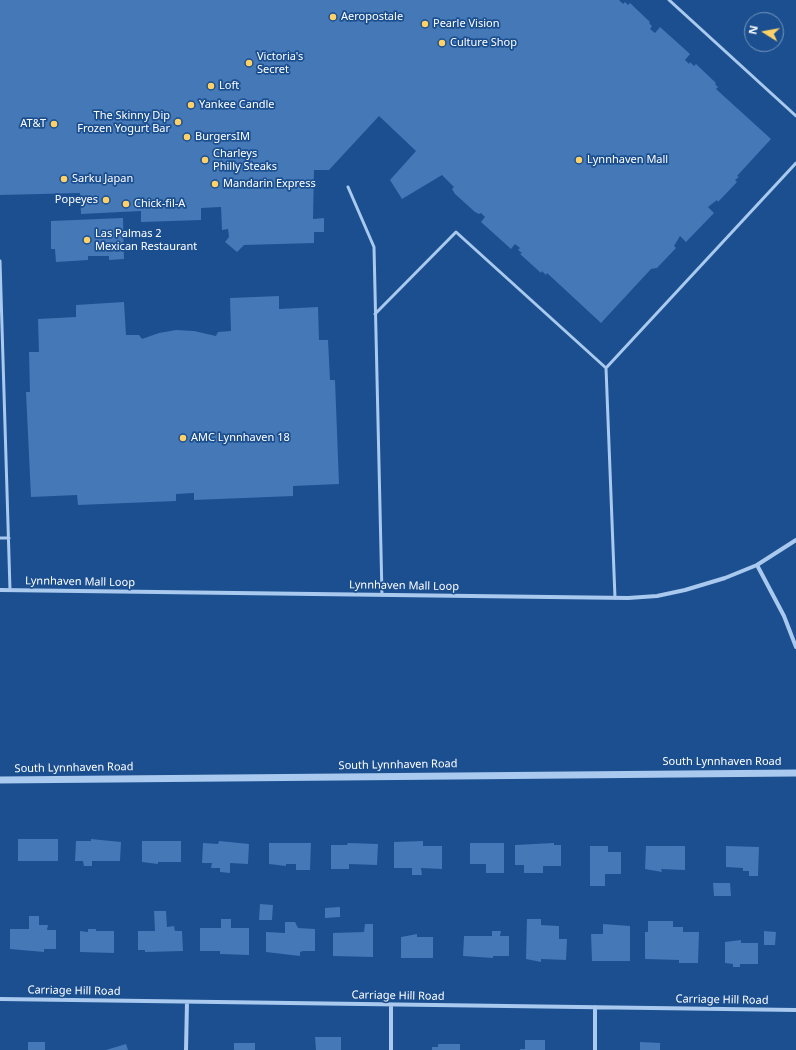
<!DOCTYPE html>
<style>
body{margin:0}
#map{position:relative;width:796px;height:1050px;overflow:hidden;background:#1b4f8f;font-family:"Noto Sans",sans-serif}
canvas{display:block}
.north{position:absolute;left:744px;top:12px;width:40px;height:40px;box-sizing:border-box;background:#1b4f8f;border:1px solid #7695bc;border-radius:50%;rotate:281deg;font-size:11px;font-weight:700;line-height:16px;text-align:center;color:#fff}
.north::after{content:'';display:block;margin:auto;width:14px;height:18px;background:#ffd166;clip-path:polygon(50% 0,100% 100%,50% 72%,0 100%)}
</style>
<div id="map">
<canvas width="796" height="1050"></canvas>
<div class="north">N</div>
</div>
<script>
const c = document.querySelector('canvas').getContext('2d');
c.lineJoin = 'round';
function paint(path, color) { c.fillStyle = color; c.fill(path, 'evenodd'); }
const toPath = rows => new Path2D(rows.map(r => 'M' + r).join(''));
function stroke(path, color, width, dash) { c.strokeStyle = color; c.lineWidth = width; c.lineCap = dash ? 'butt' : 'round'; c.setLineDash(dash || []); c.stroke(path); }
function label(font, color, halo, rows, align = 'center') {
  c.font = font + ' "Noto Sans",sans-serif'; c.lineWidth = 3.5; c.setLineDash([]); c.textBaseline = 'middle'; c.strokeStyle = halo; c.fillStyle = color; for (const [text, x, y, turn = 0] of rows) {
    c.save(); c.translate(x, y); c.rotate((+turn || 0) * Math.PI / 180); c.textAlign = isNaN(turn) ? turn : align; if (halo) c.strokeText(text, 0, 0); c.fillText(text, 0, 0); c.restore();
  }
}
const building = toPath([
 [0,0,619,0,623,4,625,2,628,5,630,3,650,22,649,23,652,26,650,29,655,33,660,27,690,54,685,60,689,64,690,62,694,66,696,64,716,83,715,84,718,87,716,89,771,139,737,176,739,177,735,180,737,182,718,202,717,200,708,207,714,213,686,242,680,236,674,246,676,248,657,268,651,269,601,323,547,273,546,275,542,271,541,273,520,254,522,253,518,250,520,248,515,244,511,249,481,222,485,217,481,213,479,214,475,212,455,194,452,189,454,187,442,175,402,199,390,180,416,151,379,116,329,170,314,170,313,219,324,218,324,232,314,232,314,243,244,245,237,252,225,242,229,237,228,229,222,230,221,207,201,208,201,220,141,222,141,211,81,214,80,193,0,195],
 [123,218,124,259,109,260,109,256,88,256,88,260,56,262,55,249,51,249,51,221],
 [279,296,279,309,318,307,319,340,328,340,330,380,335,380,339,484,293,486,293,496,194,500,194,493,176,494,176,501,78,505,77,495,31,497,26,392,30,392,29,352,39,352,38,319,76,317,76,305,124,302,126,335,139,335,142,339,159,333,176,330,194,331,216,336,218,332,231,331,230,298],
 [18,839,58,839,58,861,18,861],
 [91,839,121,842,120,861,92,861,92,866,84,866,83,861,75,861,76,841,91,841],
 [142,841,181,841,181,862,158,862,158,864,142,862],
 [219,841,249,844,248,864,230,863,230,873,220,872,220,868,211,868,212,863,202,863,203,843,218,844],
 [423,841,423,846,442,846,442,869,421,868,422,875,412,875,412,868,394,868,394,842],
 [269,843,311,843,310,870,296,870,296,864,286,864,286,866,269,864],
 [348,843,378,844,377,865,349,864,349,869,331,869,331,845,347,845],
 [470,843,504,843,504,873,486,873,486,864,470,864],
 [554,843,554,845,561,845,561,866,543,866,543,873,524,873,524,865,515,865,515,845],
 [590,846,608,846,608,852,621,852,621,874,605,874,605,886,590,886],
 [646,846,685,846,685,870,661,869,662,872,645,869],
 [726,846,759,847,758,876,749,876,749,871,743,871,743,868,726,867],
 [713,883,730,883,731,896,714,896],
 [260,904,273,905,272,920,259,920],
 [340,907,340,917,325,918,325,908],
 [154,911,166,911,167,927,174,926,175,931,182,931,183,951,145,952,145,950,138,950,138,931,155,931],
 [29,916,39,916,39,925,48,925,47,930,56,930,56,949,44,949,44,952,10,949,10,929,29,929],
 [221,919,231,919,231,928,249,928,249,955,220,954,220,951,200,951,200,928,221,928],
 [527,919,541,919,541,925,559,926,559,939,567,939,566,960,541,959,541,962,526,959],
 [648,921,673,921,673,927,683,927,683,932,699,932,698,963,679,963,679,960,645,959,645,932,648,932],
 [285,922,295,922,298,928,315,929,315,951,303,951,300,952,300,956,266,952,266,932,285,933],
 [365,924,373,924,373,957,333,956,333,933,364,932],
 [603,924,630,926,630,961,592,961,591,934,603,934],
 [88,929,96,929,96,931,114,931,114,953,80,952,80,931,88,932],
 [492,931,501,931,500,936,509,936,509,956,493,956,493,958,463,956,464,936,492,936],
 [764,931,776,932,775,945,764,945],
 [417,934,417,937,433,937,433,958,401,958,401,937],
 [741,940,741,943,758,943,758,964,740,964,740,967,733,967,733,964,725,963,725,942],
 [315,1037,341,1037,341,1050,316,1050],
 [525,1040,545,1040,545,1050,520,1050,520,1049,525,1049],
 [28,1042,45,1042,45,1050,28,1050],
 [640,1042,660,1043,660,1050,640,1050],
 [234,1043,255,1043,255,1050,234,1050],
 [126,1044,128,1050,106,1050],
 [438,1044,460,1044,460,1050,432,1050,432,1047,438,1047]
]);
const service = toPath([
 [669,0,796,116],
 [348,187,374,247,382,595],
 [0,261,10,590],
 [375,314,456,232,606,368,615,598],
 [606,368,796,163],
 [0,538,9,538]
]);
const minor = toPath([
 [757,565,784,616,796,647],
 [0,590,628,598,657,596,685,590,725,578,757,565,796,540],
 [0,999,796,1010],
 [186,1050,187,1002],
 [391,1050,391,1005],
 [595,1050,595,1007]
]);
const tertiary = toPath([
 [0,780,796,773]
]);
const markers = [
 [333,17,4,"#ffd166"],
 [425,24,4,"#ffd166"],
 [442,43,4,"#ffd166"],
 [249,63,4,"#ffd166"],
 [211,86,4,"#ffd166"],
 [191,105,4,"#ffd166"],
 [178,122,4,"#ffd166"],
 [54,124,4,"#ffd166"],
 [187,137,4,"#ffd166"],
 [205,160,4,"#ffd166"],
 [579,160,4,"#ffd166"],
 [64,179,4,"#ffd166"],
 [215,184,4,"#ffd166"],
 [106,200,4,"#ffd166"],
 [126,204,4,"#ffd166"],
 [87,240,4,"#ffd166"],
 [183,438,4,"#ffd166"]
];
const poiNames = [
 ["Aeropostale",341,17],
 ["Pearle Vision",433,24],
 ["Culture Shop",450,43],
 ["Victoria's",257,57],
 ["Secret",257,70],
 ["Loft",219,86],
 ["Yankee Candle",199,105],
 ["The Skinny Dip",170,116,"right"],
 ["Frozen Yogurt Bar",170,129,"right"],
 ["AT&T",46,124,"right"],
 ["BurgersIM",195,137],
 ["Charleys",213,154],
 ["Philly Steaks",213,167],
 ["Lynnhaven Mall",587,160],
 ["Sarku Japan",72,179],
 ["Mandarin Express",223,184],
 ["Popeyes",98,200,"right"],
 ["Chick-fil-A",134,204],
 ["Las Palmas 2",95,234],
 ["Mexican Restaurant",95,247],
 ["AMC Lynnhaven 18",191,438]
];
const streetNames = [
 ["Lynnhaven Mall Loop",80,582,1],
 ["Lynnhaven Mall Loop",404,586,1],
 ["South Lynnhaven Road",722,762],
 ["South Lynnhaven Road",398,765,-1],
 ["South Lynnhaven Road",74,768,-1],
 ["Carriage Hill Road",74,991,1],
 ["Carriage Hill Road",398,996,1],
 ["Carriage Hill Road",722,1000,1]
];
paint(building, '#4478b7');
stroke(service, '#a9c9ee', 3);
stroke(minor, '#a9c9ee', 4);
stroke(tertiary, '#a9c9ee', 7);
for (const [x, y, r, color] of markers) { const dot = new Path2D(); dot.arc(x, y, r, 0, 2 * Math.PI); c.fillStyle = color; c.fill(dot); stroke(dot, '#1b4f8f', 1.5); }
label('11px', '#fff', '#1b4f8f', poiNames, 'left');
label('11px', '#fff', '#1b4f8f', streetNames);
</script>
